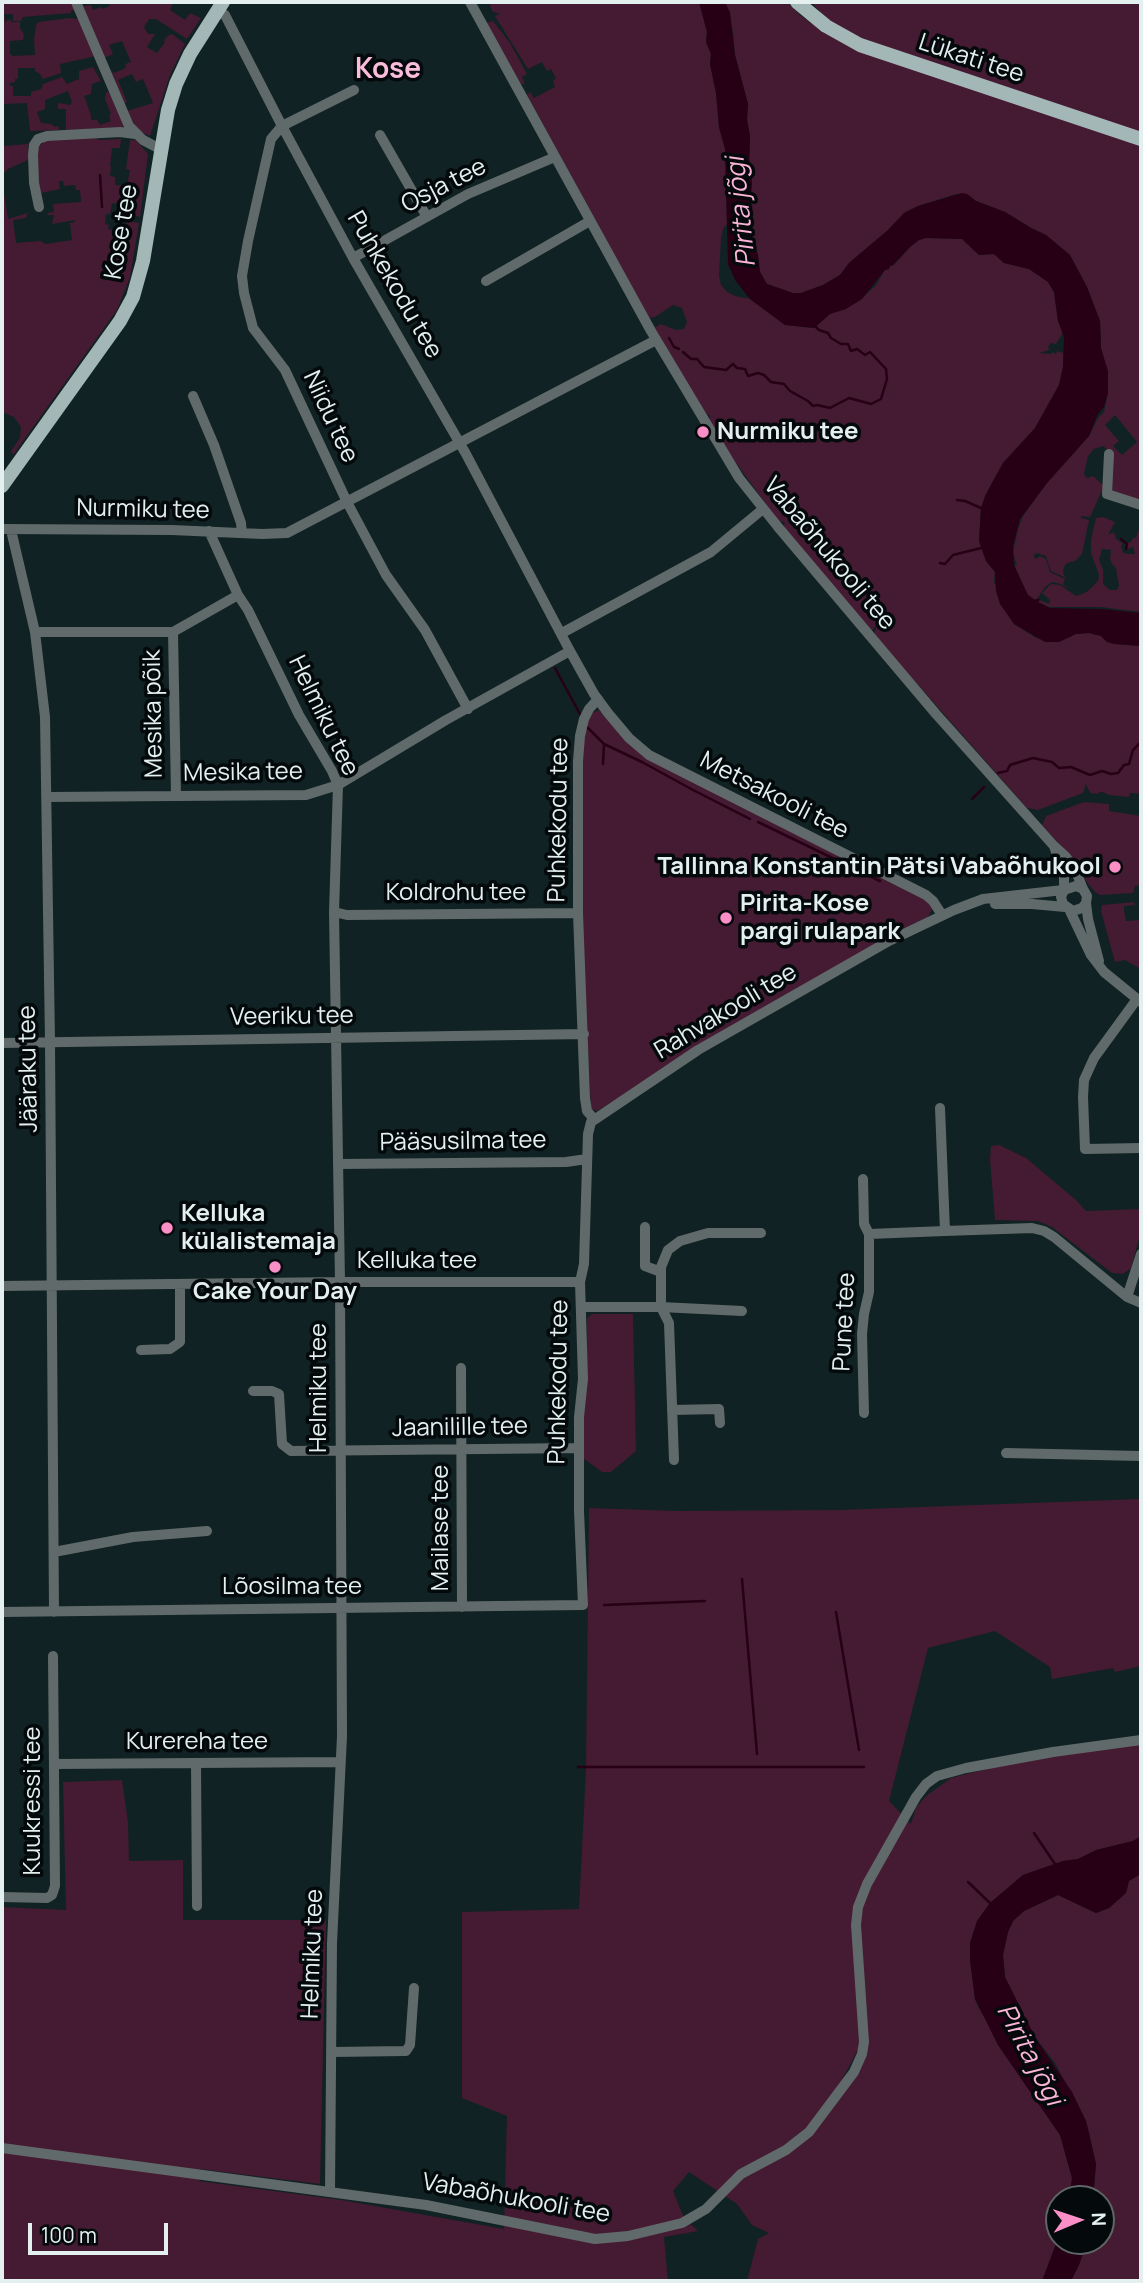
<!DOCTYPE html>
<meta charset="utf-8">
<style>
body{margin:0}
#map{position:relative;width:1143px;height:2283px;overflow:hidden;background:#102223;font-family:Manrope,sans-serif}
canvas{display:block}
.frame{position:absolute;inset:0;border:4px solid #e4f0f0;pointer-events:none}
.north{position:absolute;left:1045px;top:2185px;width:70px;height:70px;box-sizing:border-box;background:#040a0b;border:2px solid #5e6667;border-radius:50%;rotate:88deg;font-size:19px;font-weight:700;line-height:28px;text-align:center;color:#e4f0f0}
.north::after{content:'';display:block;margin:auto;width:24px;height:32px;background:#fa8fc7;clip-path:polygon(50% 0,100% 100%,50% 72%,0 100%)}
.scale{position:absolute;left:28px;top:2223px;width:140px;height:32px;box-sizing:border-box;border:4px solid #e4f0f0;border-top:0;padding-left:9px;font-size:21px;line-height:24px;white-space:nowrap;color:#e4f0f0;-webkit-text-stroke:5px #040a0b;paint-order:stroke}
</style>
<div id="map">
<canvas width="1143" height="2283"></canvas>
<div class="frame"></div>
<div class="north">N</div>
<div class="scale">100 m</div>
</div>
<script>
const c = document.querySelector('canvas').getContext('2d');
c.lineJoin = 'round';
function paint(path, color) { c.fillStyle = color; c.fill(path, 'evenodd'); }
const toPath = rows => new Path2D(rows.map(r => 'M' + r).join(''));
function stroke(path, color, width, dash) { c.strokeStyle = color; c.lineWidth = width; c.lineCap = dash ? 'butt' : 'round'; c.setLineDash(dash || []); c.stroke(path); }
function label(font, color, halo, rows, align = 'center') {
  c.font = font + ' Manrope,sans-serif'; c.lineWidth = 7; c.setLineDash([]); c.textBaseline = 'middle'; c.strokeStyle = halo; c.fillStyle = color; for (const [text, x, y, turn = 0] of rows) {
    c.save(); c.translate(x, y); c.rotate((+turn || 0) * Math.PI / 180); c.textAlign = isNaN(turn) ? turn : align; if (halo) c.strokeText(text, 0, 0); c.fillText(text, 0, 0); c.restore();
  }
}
const green = toPath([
 [2,2,72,2,76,9,71,11,71,13,23,17,21,21,13,21,13,14,4,14,5,22,7,22,6,20,11,20,11,22,20,22,20,28,24,35,23,40,10,41,10,54,13,56,35,55,34,39,36,25,39,22,69,18,79,19,96,56,60,64,61,73,43,79,40,74,35,71,35,68,18,68,18,79,15,79,15,82,10,83,10,86,13,86,13,96,31,96,31,92,41,89,43,84,62,77,67,84,79,79,79,71,93,67,101,81,92,84,91,94,84,96,91,115,91,120,97,120,100,125,111,121,109,116,111,114,105,99,106,93,108,91,116,105,114,107,117,107,124,127,66,130,66,109,58,109,58,103,70,105,72,102,68,91,45,100,45,109,37,112,41,123,51,124,55,127,59,126,59,130,30,131,27,103,2,104],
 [109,2,173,2,170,10,185,20,190,13,201,18,187,39,156,19,149,19,144,27,148,34,155,34,147,47,157,53,165,42,164,40,169,35,172,34,185,44,170,75,150,136,137,130,127,111,153,103,143,79,136,82,132,74,118,80,127,102,124,103,111,70,114,73,126,68,125,64,131,62,122,41,109,45,113,54,104,58,83,6,91,5,93,10,101,7,102,9,110,6],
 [489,2,699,2,707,32,706,42,711,54,710,64,716,93,719,127,725,149,727,224,723,229,721,239,719,276,721,285,727,292,735,296,750,299,785,325,814,328,830,314,859,301,876,285,885,270,889,269,890,266,894,265,910,247,919,240,926,238,962,239,979,255,994,254,1004,263,1029,269,1048,282,1054,292,1058,321,1062,328,1062,334,1056,344,1050,343,1048,348,1051,349,1040,353,1050,354,1053,352,1055,354,1058,351,1063,353,1063,367,1059,385,1035,428,1003,463,990,486,981,508,979,541,986,561,995,572,994,582,1014,624,1036,638,1059,642,1076,634,1089,633,1101,636,1107,642,1114,644,1141,646,1141,798,1141,794,1130,793,1129,797,1109,795,1103,792,1099,792,1099,794,1090,793,1086,784,1083,793,1038,810,1027,808,874,635,877,624,871,632,783,526,785,524,783,521,780,523,728,452,710,422,710,415,706,414,654,328,661,324,676,330,684,329,687,322,682,308,673,305,655,317,649,318,527,95,530,92,534,98,555,87,553,81,556,78,551,69,547,71,542,62,528,69,495,16,500,14,518,21,492,11],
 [725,2,787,2,800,15,826,34,826,18,811,2,1141,2,1141,503,1111,491,1112,453,1103,446,1094,449,1088,456,1084,474,1087,478,1093,476,1104,486,1090,517,1081,516,1081,518,1089,520,1082,554,1075,561,1067,563,1064,567,1063,573,1066,578,1051,571,1046,556,1037,553,1033,555,1036,559,1040,556,1046,559,1050,572,1065,579,1063,584,1069,590,1061,584,1052,582,1045,587,1037,599,1032,599,1026,592,1014,565,1017,566,1013,553,1018,529,1023,516,1047,483,1089,436,1098,418,1104,412,1107,398,1108,383,1101,348,1100,321,1087,287,1070,255,1046,235,1031,228,1005,212,976,201,967,194,956,194,918,206,904,213,888,230,849,263,840,275,823,285,801,293,793,293,767,284,760,272,758,255,752,239,750,206,752,182,749,165,750,136,747,120,748,104,735,55,733,32],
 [1115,415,1137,442,1122,455,1113,446,1119,441,1105,425],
 [493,21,510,43,527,74,522,77,525,84,521,84,486,23],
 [96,138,99,140,121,139,120,148,112,148,110,166,111,166,110,176,115,177,115,185,127,186,130,170,126,169,130,140,136,140,148,154,140,217,131,214,131,207,112,203,110,214,106,214,105,224,109,225,108,229,119,231,120,227,125,227,127,221,139,223,130,277,117,310,13,455,11,451,20,438,21,427,14,417,2,412,2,146,28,144,30,142,28,146,30,159,8,169,2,175,2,180,8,219,31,212,27,214,26,218,13,220,16,243,40,241,46,244,72,240,70,223,75,222,75,220,52,224,54,215,48,215,47,213,54,212,53,204,81,202,80,190,76,190,75,185,64,186,63,181,59,181,60,189,41,193,36,171,38,147,45,141],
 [1103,517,1115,522,1108,535,1114,532,1116,539,1123,544,1121,545,1123,553,1129,554,1135,554,1133,547,1128,549,1128,543,1131,542,1133,538,1136,538,1141,523,1141,602,1139,601,1141,612,1101,607,1049,607,1038,602,1040,600,1049,604,1050,600,1042,593,1051,584,1060,585,1076,596,1087,592,1098,581,1099,575,1091,553,1091,540,1096,518],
 [1102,549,1111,550,1110,559,1112,564,1117,569,1116,570,1119,585,1117,590,1110,590,1103,584,1103,570,1099,560],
 [599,710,622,735,928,901,932,909,928,917,898,931,597,1111,591,1109,581,905,581,738,592,713],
 [1084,802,1109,804,1109,811,1141,816,1141,885,1135,886,1133,893,1100,895,1095,892,1086,881,1078,865,1042,825,1046,816],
 [1134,902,1135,907,1134,905,1124,906,1124,910,1126,921,1141,920,1141,969,1125,960,1115,962,1101,911,1102,905],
 [999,1145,1026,1158,1076,1200,1086,1211,1140,1209,1141,1231,1131,1268,1123,1274,1112,1273,1052,1227,1038,1221,995,1220,990,1160,991,1146],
 [592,1314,633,1314,636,1451,611,1472,602,1472,583,1458,583,1419,587,1382,587,1318],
 [1141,1499,1141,1666,1115,1672,1113,1668,1052,1679,1050,1667,995,1631,928,1648,889,1801,911,1824,916,1808,926,1796,951,1778,1007,1764,1141,1743,1141,1836,1133,1841,1096,1850,1078,1859,1063,1861,1023,1875,990,1903,977,1921,970,1943,970,1960,975,1999,978,2007,987,2021,998,2045,1060,2135,1072,2178,1069,2199,1059,2199,1059,2236,1042,2281,747,2281,758,2239,769,2233,752,2225,737,2204,689,2172,673,2191,684,2218,698,2231,664,2237,668,2281,2,2281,2,1907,66,1910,63,1782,122,1780,128,1822,129,1861,183,1860,183,1920,326,1920,320,2184,200,2169,199,2181,341,2200,504,2229,507,2116,462,2098,462,1912,579,1909,586,1770,589,1508,677,1511,839,1510],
 [887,1839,891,1847,867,1892,861,1908,860,1927,868,2043,856,2076,838,2100,831,2100,860,2046,853,1919,855,1902],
 [1141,1873,1141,2281,1071,2281,1079,2265,1087,2241,1101,2241,1101,2199,1093,2199,1096,2164,1086,2121,1055,2063,1035,2037,1005,1977,1003,1955,1008,1932,1013,1921,1024,1911,1058,1895,1096,1913,1109,1908,1126,1893,1129,1881]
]);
const water = toPath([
 [699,2,725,2,730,12,735,55,748,104,747,120,750,136,749,165,752,182,750,206,752,239,758,255,760,272,767,284,793,293,801,293,823,285,840,275,849,263,888,230,904,213,918,206,962,193,967,194,976,201,1005,212,1031,228,1046,235,1070,255,1087,287,1100,321,1101,348,1108,371,1108,393,1104,407,1098,414,1089,436,1047,483,1020,519,1013,546,1014,565,1028,595,1035,600,1038,598,1040,600,1038,602,1050,608,1102,609,1141,613,1141,646,1114,644,1107,642,1101,636,1089,633,1076,634,1059,642,1045,642,1014,624,1000,604,996,591,995,572,986,561,979,541,981,508,985,496,1003,463,1035,428,1059,385,1063,367,1064,337,1058,321,1054,292,1048,282,1029,269,1004,263,994,254,979,255,962,239,926,238,919,240,910,247,893,265,890,266,889,269,885,270,862,299,846,309,830,314,814,328,785,325,750,299,735,280,728,264,725,149,719,127,716,93,710,64,711,54,706,42,707,32],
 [1141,1836,1141,1874,1129,1881,1126,1893,1109,1908,1096,1913,1058,1895,1024,1911,1013,1921,1008,1932,1003,1955,1005,1977,1035,2037,1072,2092,1086,2121,1089,2133,1096,2164,1093,2199,1069,2199,1072,2178,1060,2135,998,2045,975,1999,970,1960,970,1943,977,1921,990,1903,1023,1875,1063,1861,1078,1859,1096,1850,1133,1841],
 [1059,2236,1059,2241,1087,2241,1079,2265,1071,2281,1042,2281]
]);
const stream = toPath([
 [100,175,102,207],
 [669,338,674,347,679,349],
 [683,352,691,359,697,359,704,367,726,370,733,364,737,368,745,369,748,376,758,373,764,375,771,382,784,384,790,391,808,401,813,406,817,405,830,408,849,398,871,404,881,399,887,379,886,369,870,352,865,355,857,349,851,351,848,344,841,344,831,338,828,333,819,330,816,327],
 [957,500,965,501,981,508],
 [1121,539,1127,544,1126,549],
 [940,563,945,564,953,555,981,548],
 [555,668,581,716],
 [587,727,604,744,642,762,693,790,750,819],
 [603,764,604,744],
 [998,773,1007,771,1010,765,1033,758,1052,762,1059,768,1071,767,1090,775,1102,771,1111,774,1118,773,1124,765,1129,764,1133,750,1141,742],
 [972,799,984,787],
 [758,822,880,881],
 [892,932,896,930,896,924],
 [872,939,882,936],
 [667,1034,679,1034,712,1028],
 [742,1579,757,1754],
 [604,1605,705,1601],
 [836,1612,859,1750],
 [578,1767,864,1767],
 [1034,1833,1055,1864],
 [968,1882,990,1903]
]);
const minor = toPath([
 [76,2,129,126,143,140,160,149],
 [470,2,651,331,739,478,778,527,936,714,1054,846,1066,857,1075,869,1083,889],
 [217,10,225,15,282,126,353,258,466,454,570,651,594,694,608,713,629,738,649,755,926,895,933,901,942,915],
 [354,90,282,126,271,139,248,241,242,276,244,293,253,328,285,370,347,502,386,575,425,630,468,709],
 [380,135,427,217],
 [39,207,34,183,33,155,34,145,38,139,47,136,120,132,135,134],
 [353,258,468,194,555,157],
 [486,281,590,221],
 [193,396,214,445,241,523,242,533],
 [1109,454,1107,494,1141,505],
 [2,529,172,530,262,534,287,533,656,340],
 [11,530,35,632,45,717,50,1041,54,1612],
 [209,531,238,595,248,610,299,715,332,771,338,785,334,912,340,1282,342,1736,332,1943,330,2192],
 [35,632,173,632,238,595],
 [173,632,176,796],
 [562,633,711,552,763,509],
 [47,797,306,795,338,785,446,720,570,651],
 [1086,903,1088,919,1099,961],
 [995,904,1032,904,1065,907],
 [1070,911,1091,955,1104,972,1141,1002],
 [334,912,347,915,578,913],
 [1137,999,1094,1058,1084,1080,1083,1097,1085,1149,1141,1148],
 [2,1043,584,1034],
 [594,1119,587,1111,585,1098,578,913,578,761,580,736,584,719,589,709,598,699],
 [339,1164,566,1162,587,1159],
 [863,1179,864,1224,869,1234],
 [645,1227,645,1266,661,1272],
 [945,1231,1032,1228,1044,1231,1054,1237,1127,1297,1141,1303],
 [2,1286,340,1282,580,1282],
 [1127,1297,1141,1254],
 [582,1307,661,1307,742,1311],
 [141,1350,170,1349,180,1342,180,1284],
 [461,1368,462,1607],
 [253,1391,272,1391,279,1394,282,1444,291,1451,579,1448],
 [672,1410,719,1409,720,1423],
 [864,1413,862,1334,864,1314,869,1292,869,1234,945,1231,940,1108],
 [1006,1453,1141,1456],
 [674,1460,669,1323,661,1307,661,1267,668,1250,680,1241,708,1233,761,1233],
 [54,1552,133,1537,207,1531],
 [2,1612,583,1605,579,1511,579,1417,583,1379,580,1282,584,1264,588,1134,591,1122,698,1050,889,941,954,910,983,899,1054,891,1064,890,1076,886,1083,889,1087,896,1086,903,1082,908,1073,911,1063,904,1061,897,1064,890,1064,875,1054,846],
 [196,1763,197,1906],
 [54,1764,339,1762],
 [2,1897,47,1898,52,1895,55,1886,53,1656],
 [332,2052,406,2051,410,2045,414,1988],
 [2,2148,426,2205,595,2239,628,2236,682,2223,706,2209,741,2174,786,2150,809,2132,854,2072,862,2054,864,2042,856,1925,858,1907,867,1884,916,1797,926,1784,937,1776,966,1768,1053,1752,1141,1740]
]);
const major = toPath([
 [797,2,826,26,860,45,1141,139],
 [2,486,120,321,133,297,143,261,168,110,176,84,190,54,223,2]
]);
const markers = [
 [703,432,7,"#fa8fc7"],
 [1115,867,7,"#fa8fc7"],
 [726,918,7,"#fa8fc7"],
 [167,1228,7,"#fa8fc7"],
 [275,1267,7,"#fa8fc7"]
];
const streetNames = [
 ["Lükati tee",971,59,18],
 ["Osja tee",444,186,-27],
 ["Kose tee",122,232,-80],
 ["Puhkekodu tee",394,285,60],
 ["Niidu tee",330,417,65],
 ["Nurmiku tee",143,510,1],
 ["Vabaõhukooli tee",829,554,50],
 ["Mesika põik",154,714,-91],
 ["Helmiku tee",323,716,64],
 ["Mesika tee",243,773,-1],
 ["Metsakooli tee",774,796,27],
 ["Puhkekodu tee",559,820,-89],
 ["Koldrohu tee",456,893],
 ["Rahvakooli tee",726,1012,-31],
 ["Veeriku tee",292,1017,-1],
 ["Jääraku tee",29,1069,-91],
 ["Pääsusilma tee",463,1142,-1],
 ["Kelluka tee",417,1261],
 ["Pune tee",845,1322,-87],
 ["Puhkekodu tee",559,1382,-89],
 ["Helmiku tee",319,1388,-90],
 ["Jaanilille tee",460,1428,-1],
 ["Mailase tee",441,1528,-90],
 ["Lõosilma tee",292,1587],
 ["Kurereha tee",197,1742],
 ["Kuukressi tee",33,1801,-90],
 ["Helmiku tee",313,1954,-88],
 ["Vabaõhukooli tee",516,2199,10]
];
const poiNames = [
 ["Nurmiku tee",717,432],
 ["Tallinna Konstantin Pätsi Vabaõhukool",1101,867,"right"],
 ["Pirita-Kose",740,904],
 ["pargi rulapark",740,932],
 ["Kelluka",181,1214],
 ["külalistemaja",181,1242],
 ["Cake Your Day",275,1292,"center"]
];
const waterNames = [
 ["Pirita jõgi",742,212,-96],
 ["Pirita jõgi",1029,2055,62]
];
const quarterNames = [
 ["Kose",388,70]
];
paint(green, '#441b32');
paint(water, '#270016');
stroke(stream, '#270016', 2.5);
stroke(minor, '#616a6a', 10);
stroke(major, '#a4b7b7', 14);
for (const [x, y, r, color] of markers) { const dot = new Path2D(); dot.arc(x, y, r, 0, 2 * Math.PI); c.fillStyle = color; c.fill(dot); stroke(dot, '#040a0b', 2.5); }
label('24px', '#e4f0f0', '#040a0b', streetNames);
label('bold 24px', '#e4f0f0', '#040a0b', poiNames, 'left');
label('italic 26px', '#fbb4d7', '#040a0b', waterNames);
label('bold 28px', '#f9bcda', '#040a0b', quarterNames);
</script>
